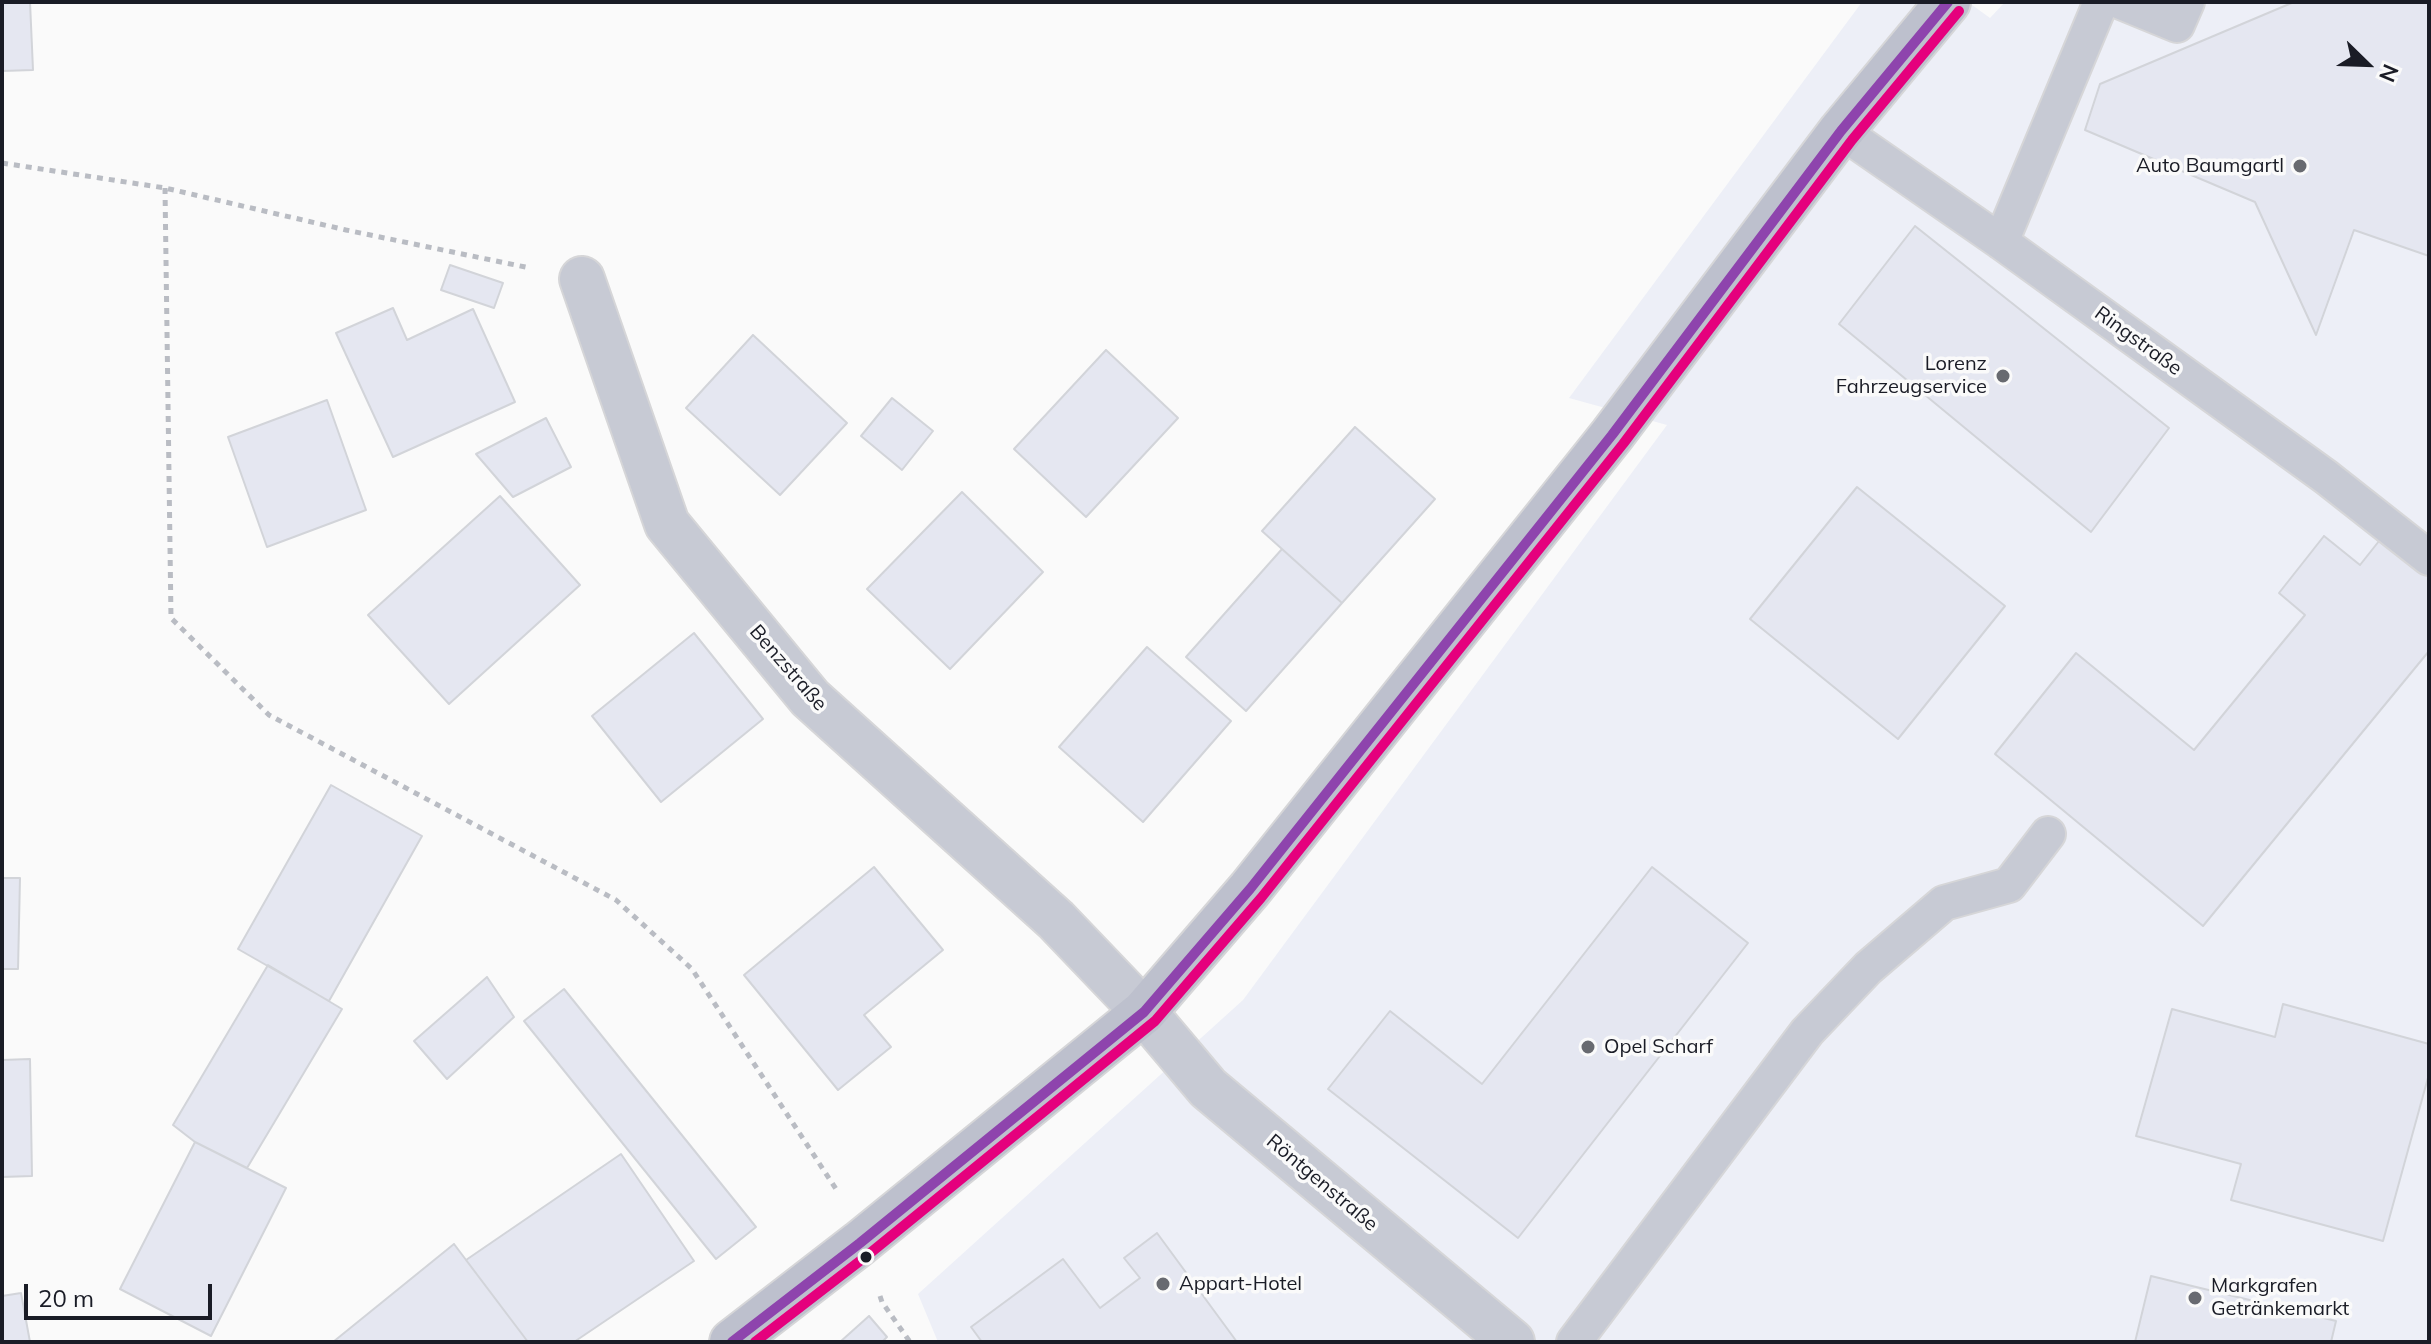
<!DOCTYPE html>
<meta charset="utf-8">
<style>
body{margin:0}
#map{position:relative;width:2431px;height:1344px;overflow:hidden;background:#fafafa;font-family:Mulish,sans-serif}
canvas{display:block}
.frame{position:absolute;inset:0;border:4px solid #1a1c26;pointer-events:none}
.north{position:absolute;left:2327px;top:24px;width:80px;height:80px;-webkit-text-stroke:6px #fafafa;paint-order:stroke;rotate:113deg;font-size:22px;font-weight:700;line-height:32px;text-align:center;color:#1a1c26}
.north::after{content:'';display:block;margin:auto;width:28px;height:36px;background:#1a1c26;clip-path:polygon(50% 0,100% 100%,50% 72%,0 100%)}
.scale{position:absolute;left:24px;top:1284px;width:188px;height:36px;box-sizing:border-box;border:4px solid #1a1c26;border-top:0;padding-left:10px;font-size:24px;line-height:28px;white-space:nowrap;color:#1a1c26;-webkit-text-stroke:6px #fafafa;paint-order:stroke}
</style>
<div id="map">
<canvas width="2431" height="1344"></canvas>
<div class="frame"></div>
<div class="north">N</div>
<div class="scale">20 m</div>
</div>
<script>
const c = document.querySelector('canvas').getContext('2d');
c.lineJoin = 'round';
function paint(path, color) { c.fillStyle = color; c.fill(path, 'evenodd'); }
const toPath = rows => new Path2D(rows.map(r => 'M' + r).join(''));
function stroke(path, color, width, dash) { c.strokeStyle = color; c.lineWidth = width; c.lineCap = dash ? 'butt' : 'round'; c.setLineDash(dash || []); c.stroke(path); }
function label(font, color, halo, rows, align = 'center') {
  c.font = font + ' Mulish,sans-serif'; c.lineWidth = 7; c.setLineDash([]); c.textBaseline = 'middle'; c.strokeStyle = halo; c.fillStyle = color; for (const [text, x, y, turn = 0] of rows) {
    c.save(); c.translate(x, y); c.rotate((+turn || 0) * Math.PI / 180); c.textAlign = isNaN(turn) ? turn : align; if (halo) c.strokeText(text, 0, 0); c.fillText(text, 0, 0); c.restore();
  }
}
const built = toPath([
 [1862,2,1968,2,1990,18,2005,2,2429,2,2429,1342,938,1342,918,1294,1243,1000,1667,425,1569,398]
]);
const building = toPath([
 [2,2,30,2,33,70,2,71,2,2],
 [2294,2,2429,2,2429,256,2354,230,2316,335,2255,202,2085,130,2100,84,2294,2],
 [1915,226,2169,428,2091,532,1839,324,1915,226],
 [450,265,503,283,494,308,441,290,450,265],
 [393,308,407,340,473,309,515,402,393,457,336,333,393,308],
 [753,335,847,423,780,495,686,408,753,335],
 [1106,350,1178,418,1086,517,1014,449,1106,350],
 [892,398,933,431,902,470,861,436,892,398],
 [327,400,366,510,267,547,228,437,327,400],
 [546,418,571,467,513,497,476,454,546,418],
 [1355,427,1435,499,1342,603,1262,531,1355,427],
 [1857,487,2005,606,1898,739,1750,619,1857,487],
 [962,492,1043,572,950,669,867,589,962,492],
 [500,496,580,585,449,704,368,615,500,496],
 [2324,536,2360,565,2383,536,2429,575,2429,651,2203,926,1995,754,2076,653,2194,750,2305,615,2279,593,2324,536],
 [1282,549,1342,603,1246,711,1186,657,1282,549],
 [694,633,763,719,661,802,592,716,694,633],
 [1147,647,1231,721,1143,822,1059,747,1147,647],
 [331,785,422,836,329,1001,238,949,331,785],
 [874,867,943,950,864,1015,891,1047,838,1090,744,975,874,867],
 [1652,867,1748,943,1518,1238,1328,1089,1390,1011,1482,1084,1652,867],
 [2,878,20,878,18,969,2,969,2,878],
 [268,965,342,1009,247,1168,195,1142,173,1125,268,965],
 [487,977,514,1017,447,1079,414,1041,487,977],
 [564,989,756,1227,716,1259,524,1021,564,989],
 [2283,1004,2429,1044,2429,1074,2383,1241,2231,1200,2241,1164,2136,1136,2172,1009,2275,1037,2283,1004],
 [30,1059,32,1176,2,1177,2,1060,30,1059],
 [195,1142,286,1188,211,1336,120,1289,195,1142],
 [621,1154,694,1261,574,1342,528,1342,466,1260,621,1154],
 [1157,1233,1237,1342,982,1342,971,1327,1063,1259,1100,1308,1140,1278,1124,1258,1157,1233],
 [454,1244,528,1342,333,1342,454,1244],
 [2151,1276,2336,1321,2331,1342,2135,1342,2151,1276],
 [21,1293,30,1342,2,1342,2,1296,21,1293],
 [869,1316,887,1337,882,1342,840,1342,869,1316]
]);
const path = toPath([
 [2,163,165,188,346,230,530,268],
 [165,188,171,618,269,715,616,900,692,969,838,1192],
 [880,1296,882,1302,910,1342]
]);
const lane = toPath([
 [2121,2,2177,25,2187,2],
 [1841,131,2001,242,2326,477,2429,558],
 [2001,242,2101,2],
 [1574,1342,1807,1032,1868,968,1944,903,2009,885,2048,834]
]);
const street = toPath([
 [582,279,667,524,810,698,1056,920,1144,1012,1208,1088,1512,1342]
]);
const secondary = toPath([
 [732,1342,860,1243,1144,1012,1250,889,1612,435,1841,131,1948,2]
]);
const bus1 = toPath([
 [732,1342,860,1243,1144,1012,1250,889,1612,435,1841,131,1948,2]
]);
const bus2 = toPath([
 [755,1342,869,1254,1155,1021,1261,898,1623,444,1852,140,1959,11]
]);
const markers = [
 [2300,166,8,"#686a70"],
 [2003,376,8,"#686a70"],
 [1588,1047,8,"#686a70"],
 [866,1257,7,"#1a1c26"],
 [1163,1284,8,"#686a70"],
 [2195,1298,8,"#686a70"]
];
const poiNames = [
 ["Auto Baumgartl",2284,166,"right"],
 ["Lorenz",1987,364,"right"],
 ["Fahrzeugservice",1987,387,"right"],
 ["Opel Scharf",1604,1047],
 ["Appart-Hotel",1179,1284],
 ["Markgrafen",2211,1286],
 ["Getränkemarkt",2211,1309]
];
const streetNames = [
 ["Ringstraße",2138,341,36],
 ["Benzstraße",788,668,49],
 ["Röntgenstraße",1322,1183,40]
];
paint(built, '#edeff7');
paint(building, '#e5e7f1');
stroke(building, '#d2d4d9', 2);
stroke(lane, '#d6d6d8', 38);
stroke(street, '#d6d6d8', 48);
stroke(secondary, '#d6d6d8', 48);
stroke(path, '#b9bcc3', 5, [6, 6]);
stroke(lane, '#c7cad4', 34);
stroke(street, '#c7cad4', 44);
stroke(secondary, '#bdc0cd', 44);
stroke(bus1, '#8e44ad', 10);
stroke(bus2, '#e5007d', 10);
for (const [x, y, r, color] of markers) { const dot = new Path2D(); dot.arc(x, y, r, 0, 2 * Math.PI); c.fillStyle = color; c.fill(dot); stroke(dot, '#fafafa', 3); }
label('20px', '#1a1c26', '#fafafa', poiNames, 'left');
label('20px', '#1a1c26', '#fafafa', streetNames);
</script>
